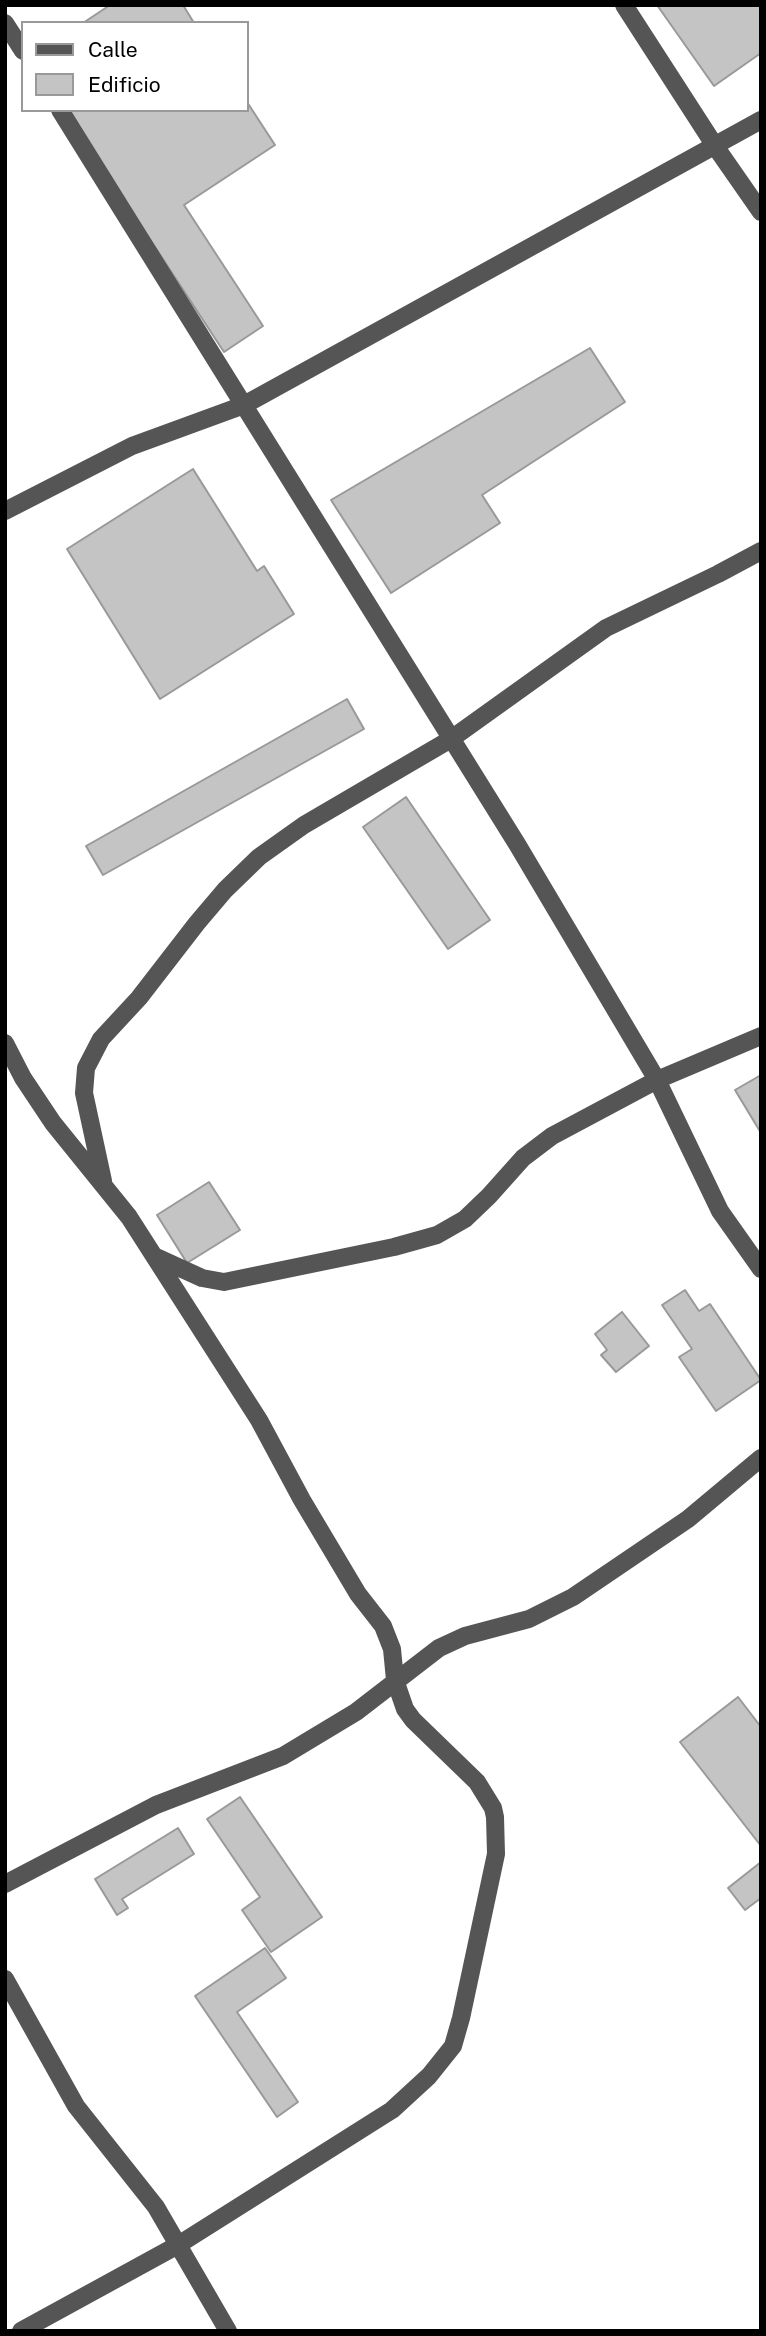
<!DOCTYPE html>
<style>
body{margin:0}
#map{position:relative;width:766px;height:2336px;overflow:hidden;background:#fff;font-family:"Public Sans",sans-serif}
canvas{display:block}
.frame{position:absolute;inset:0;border:7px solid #000;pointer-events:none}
.legend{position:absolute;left:21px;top:21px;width:228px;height:91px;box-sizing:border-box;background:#fff;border:2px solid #999;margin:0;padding:9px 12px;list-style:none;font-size:21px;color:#000}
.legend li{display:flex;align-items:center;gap:14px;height:35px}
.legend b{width:35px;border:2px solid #999}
</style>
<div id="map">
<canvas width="766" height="2336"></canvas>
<div class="frame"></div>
<ul class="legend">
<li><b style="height:9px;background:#555"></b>Calle</li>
<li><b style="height:19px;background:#c4c4c4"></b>Edificio</li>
</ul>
</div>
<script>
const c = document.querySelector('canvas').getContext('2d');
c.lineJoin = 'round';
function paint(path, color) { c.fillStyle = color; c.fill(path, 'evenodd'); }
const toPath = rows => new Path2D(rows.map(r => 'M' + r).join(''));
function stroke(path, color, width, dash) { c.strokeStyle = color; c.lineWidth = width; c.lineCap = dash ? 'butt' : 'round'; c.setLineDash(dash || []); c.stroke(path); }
const building = toPath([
 [110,5,183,5,194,23,83,23,110,5],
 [657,5,761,5,761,53,714,86,657,5],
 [247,102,275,145,184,205,263,326,224,352,65,110,247,110,247,102],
 [590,348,625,402,482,495,500,523,391,593,331,500,590,348],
 [193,469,257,571,264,566,294,614,160,699,67,549,193,469],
 [347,699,364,729,103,875,86,846,347,699],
 [406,797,490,920,448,949,363,827,406,797],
 [761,1075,761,1133,735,1090,761,1075],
 [209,1182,240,1230,187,1263,157,1215,209,1182],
 [685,1290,699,1311,710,1304,761,1380,716,1411,679,1357,692,1349,662,1305,685,1290],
 [622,1312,649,1346,616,1372,601,1355,607,1350,595,1334,622,1312],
 [738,1697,761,1727,761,1846,680,1742,738,1697],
 [240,1797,322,1917,271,1952,242,1910,260,1897,207,1819,240,1797],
 [178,1828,194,1854,122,1899,128,1908,117,1915,95,1879,178,1828],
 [761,1862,761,1898,745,1910,728,1888,761,1862],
 [265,1948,286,1978,237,2012,298,2102,277,2117,195,1996,265,1948]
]);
const minor = toPath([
 [624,5,715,146,761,212],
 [5,23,23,51],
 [60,110,517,844,657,1080,720,1211,761,1269],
 [5,511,132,446,244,405,761,120],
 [5,1043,23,1078,53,1123,129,1217,259,1420,302,1500,358,1594,383,1626,392,1649,395,1680,405,1709,413,1720,477,1782,493,1808,495,1817,496,1854,461,2018,453,2046,429,2076,392,2110,178,2245,21,2331],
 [103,1181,84,1093,86,1068,101,1039,139,998,197,923,225,890,259,857,304,825,451,739,606,628,718,574,761,551],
 [156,1257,202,1278,224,1282,394,1247,437,1235,465,1219,489,1196,523,1158,552,1136,657,1080,761,1036],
 [5,1884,156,1805,283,1756,356,1712,439,1648,465,1636,529,1619,573,1597,688,1519,761,1458],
 [5,1979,76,2106,156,2207,228,2331]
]);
paint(building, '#c4c4c4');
stroke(building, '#999', 2);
stroke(minor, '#555', 18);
</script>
